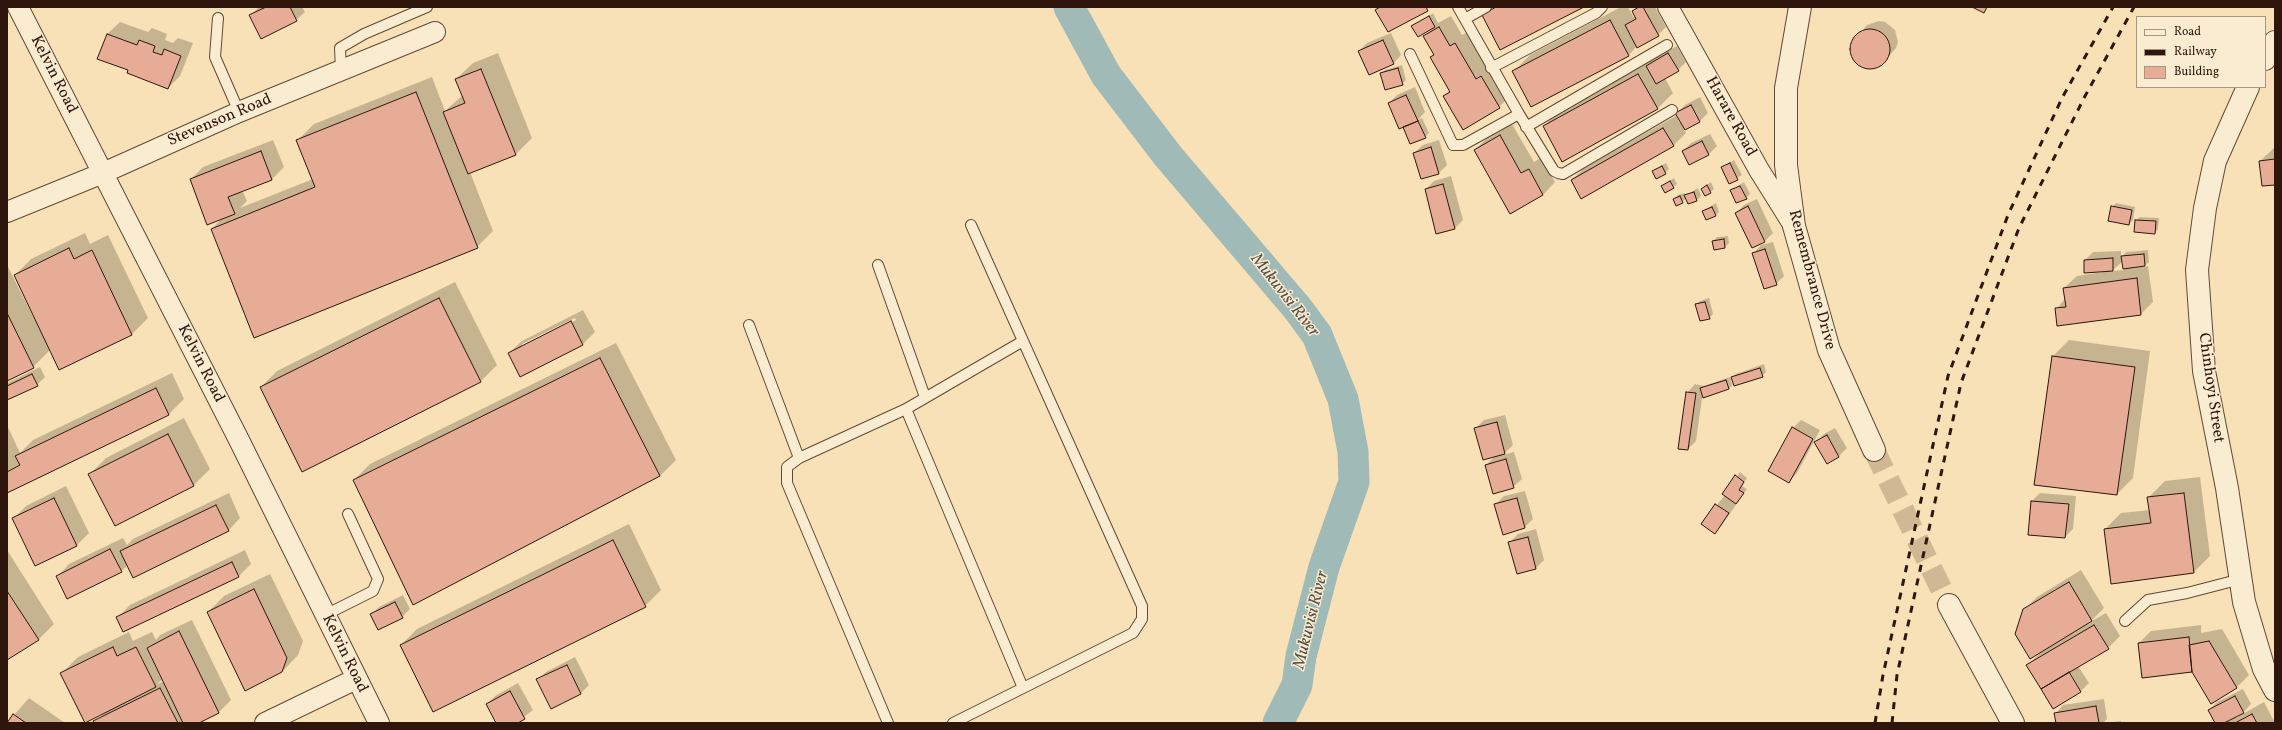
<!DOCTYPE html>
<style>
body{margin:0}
#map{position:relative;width:2282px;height:730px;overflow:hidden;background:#f8e1b6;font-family:Vollkorn,serif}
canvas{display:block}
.frame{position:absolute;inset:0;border:8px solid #2e160c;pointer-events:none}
.legend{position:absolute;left:2136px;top:16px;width:130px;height:72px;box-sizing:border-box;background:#faecd0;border:1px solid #a89682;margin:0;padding:5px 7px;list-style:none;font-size:12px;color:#2e160c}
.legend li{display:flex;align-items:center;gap:8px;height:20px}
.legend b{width:20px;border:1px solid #a89682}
</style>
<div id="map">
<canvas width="2282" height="730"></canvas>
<div class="frame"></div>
<ul class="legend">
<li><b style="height:5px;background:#faecd0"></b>Road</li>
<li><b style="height:5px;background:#2e160c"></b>Railway</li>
<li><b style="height:11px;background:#e7ac95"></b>Building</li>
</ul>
</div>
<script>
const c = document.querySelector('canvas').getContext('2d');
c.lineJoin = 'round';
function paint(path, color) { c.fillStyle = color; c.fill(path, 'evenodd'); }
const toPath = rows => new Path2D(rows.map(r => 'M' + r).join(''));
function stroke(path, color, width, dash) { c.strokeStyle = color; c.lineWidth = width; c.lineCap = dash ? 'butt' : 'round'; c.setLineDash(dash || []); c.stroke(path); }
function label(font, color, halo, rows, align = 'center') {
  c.font = font + ' Vollkorn,serif'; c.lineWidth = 3; c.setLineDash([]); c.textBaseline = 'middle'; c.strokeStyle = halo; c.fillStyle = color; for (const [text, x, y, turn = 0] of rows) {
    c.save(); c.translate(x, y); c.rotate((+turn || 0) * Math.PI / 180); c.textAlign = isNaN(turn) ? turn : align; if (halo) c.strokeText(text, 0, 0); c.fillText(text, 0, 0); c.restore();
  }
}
const shadow = toPath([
 [259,7,302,7,305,12,296,20,250,16],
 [1491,7,1582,7,1483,15],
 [1621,7,1628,7,1634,18,1636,16,1633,11,1637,7,1655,7,1666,27,1658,35,1637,46,1629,55,1532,106,1514,71,1530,55],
 [1433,13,1438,23,1451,16,1462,35,1468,32,1511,95,1499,107,1444,96,1450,90,1431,57,1434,54,1424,37,1433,28,1413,27],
 [1879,21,1885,22,1895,30,1898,42,1896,48,1884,62,1873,68,1860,66,1852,56,1852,44,1867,25],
 [120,22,148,32,152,28,167,34,165,40,173,43,178,38,193,43,180,76,168,88,129,69,107,34],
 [1391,33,1401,55,1393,64,1359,51,1367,43],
 [1677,46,1686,62,1678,70,1665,78,1673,93,1657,109,1544,126,1560,110],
 [498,53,532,138,516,154,470,172,493,231,477,247,212,229,222,218,191,179,203,167,273,140,284,167,272,179,242,190,247,201,240,208,313,179,298,140,314,124,432,77,445,111,463,95,456,79,473,63],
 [1402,65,1406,80,1402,84,1381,73,1385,70],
 [1415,87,1425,112,1418,120,1422,118,1429,133,1425,137,1404,126,1389,103,1397,95],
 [1700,97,1708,113,1700,121,1684,130,1686,133,1673,146,1572,180,1584,168,1676,116,1680,123,1681,122,1677,113,1685,105],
 [1512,124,1534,162,1541,158,1555,182,1543,195,1475,150,1487,138],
 [1710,134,1717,146,1709,154,1683,151,1691,143],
 [1439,140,1447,165,1439,173,1422,178,1414,153,1423,145],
 [2275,147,2275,184,2260,161],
 [1734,160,1742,175,1729,183,1722,167],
 [1666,163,1669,169,1665,173,1653,171],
 [1451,176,1463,220,1455,228,1437,233,1426,189,1434,181],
 [1674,178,1677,184,1673,187,1662,186],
 [1711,182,1714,189,1710,192,1702,189],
 [1744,182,1750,194,1746,198,1732,190],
 [1698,188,1701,196,1697,200,1688,203,1686,198,1682,202,1674,199,1678,195,1684,193,1685,196],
 [1757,199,1773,233,1765,241,1736,213,1744,205],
 [1716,203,1719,212,1715,216,1703,211],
 [2116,203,2135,207,2133,220,2129,224,2112,207],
 [2140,217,2159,218,2158,229,2155,233,2136,220],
 [85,233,90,244,108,235,148,318,132,334,60,368,15,275,31,259],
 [1728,236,1729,243,1725,247,1714,248,1713,241,1717,237],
 [1773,242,1784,276,1776,284,1753,254,1761,245],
 [2148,250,2149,262,2143,267,2148,266,2153,302,2141,314,2056,309,2066,298,2064,288,2077,276,2103,272,2085,260,2093,252,2121,251,2121,258,2126,252],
 [2123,261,2124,270,2112,271],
 [7,265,50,350,33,367,7,380],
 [455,282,497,365,481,381,261,387,277,371],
 [1709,298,1713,314,1709,318,1696,305,1700,301],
 [583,310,595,332,582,345,509,353,522,341],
 [575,318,576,320,522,347,522,344],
 [2069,340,2150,351,2133,478,2117,494,2053,356],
 [616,343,676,460,660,476,354,480,370,464],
 [1764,364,1766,372,1762,376,1732,377,1736,374],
 [40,367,45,377,37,385,7,399,7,384,9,382],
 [172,373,184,399,168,415,7,492,7,425,20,453,33,440],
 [1730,377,1732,385,1729,389,1702,398,1696,441,1688,449,1687,393,1695,384,1704,386],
 [1505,415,1513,445,1503,455,1514,452,1522,479,1513,487,1486,465,1496,455,1475,429,1484,420],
 [184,418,210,469,194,485,116,525,90,474,106,458],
 [1801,420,1820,430,1797,473,1789,482,1793,428],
 [1835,428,1847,448,1839,456,1827,462,1816,442,1824,434],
 [1740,472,1747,478,1742,486,1747,489,1722,525,1714,533,1702,524,1725,495],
 [2200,477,2210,556,2194,572,2105,529,2121,513,2150,510,2148,498,2165,481],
 [66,486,89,533,77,545,36,565,14,518,26,506],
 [1525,491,1533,519,1525,527,1495,505,1504,496],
 [229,493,240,518,228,531,128,565,121,571,57,577,69,564,123,538,127,545,133,539],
 [2040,493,2076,496,2073,529,2065,537,2029,534,2032,501],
 [629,524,661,590,645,606,401,645,417,629],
 [1536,529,1544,560,1536,568,1509,543,1518,534],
 [7,550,54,624,38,640,7,659],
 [245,550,251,564,239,576,124,630,118,617,130,605],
 [2081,570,2104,608,2090,622,2106,613,2120,636,2108,648,2078,666,2089,683,2081,691,2028,665,2041,652,2024,610,2037,597],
 [270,574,303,641,298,655,282,672,208,612,224,596],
 [403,595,410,609,402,617,371,615,379,607],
 [192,620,231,700,219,712,197,723,95,723,104,713,62,673,78,657,129,632,133,641,152,632,156,640,160,635],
 [163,679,164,681,158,684,158,683],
 [2201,625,2201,633,2222,629,2249,675,2236,688,2193,671,2139,643,2151,631],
 [575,657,589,685,581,693,551,708,538,680,546,672],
 [518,683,533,710,516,723,497,723,487,704,495,696],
 [2243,689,2251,704,2241,715,2264,702,2275,723,2214,723,2216,722,2209,710,2217,702],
 [2242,713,2237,718,2236,716],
 [29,698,65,723,7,723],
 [2104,699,2107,719,2103,723,2121,721,2121,723,2057,723,2055,714,2063,705]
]);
const river = toPath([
 [1069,7,1106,75,1168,156,1298,309,1317,335,1343,399,1353,452,1354,482,1324,567,1301,656,1297,685,1278,723]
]);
const building = toPath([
 [266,7,290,7,297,21,261,39,249,15,266,7],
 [1380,7,1426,7,1428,11,1388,32,1375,10,1380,7],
 [1496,7,1584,7,1500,50,1482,15,1496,7],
 [1639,7,1643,7,1659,36,1637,48,1625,25,1636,19,1632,11,1639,7],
 [1972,7,1987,7,1984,13,1972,7],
 [1429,16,1435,27,1418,37,1411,26,1429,16],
 [1610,20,1629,56,1531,107,1512,71,1610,20],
 [1439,27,1450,46,1455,43,1476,79,1481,76,1500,108,1463,130,1443,96,1450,92,1430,57,1434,55,1423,36,1439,27],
 '1850 49a20 20 0 1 1 40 0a20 20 0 1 1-40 0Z',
 [107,34,137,45,139,40,155,46,153,52,162,55,164,49,181,56,168,89,127,73,128,70,97,59,107,34],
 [1383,40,1394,64,1369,75,1358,51,1383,40],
 [1668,53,1679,71,1656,84,1646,66,1668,53],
 [1398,68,1403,85,1385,90,1380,73,1398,68],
 [481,69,516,155,468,174,443,112,465,103,455,79,481,69],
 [1638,74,1658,109,1562,162,1543,126,1638,74],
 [416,92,478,248,254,338,211,229,315,187,296,140,416,92],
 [1406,95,1418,121,1399,129,1388,103,1406,95],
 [1691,105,1700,122,1685,130,1675,113,1691,105],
 [1418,121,1426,138,1410,144,1403,127,1418,121],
 [1663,128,1674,146,1581,199,1571,180,1663,128],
 [1500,135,1521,173,1529,169,1543,195,1510,214,1474,150,1500,135],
 [1702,141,1709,155,1689,165,1682,151,1702,141],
 [1431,147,1439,174,1421,179,1413,153,1431,147],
 [261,151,272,180,228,197,235,214,207,225,190,179,261,151],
 [2275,159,2275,185,2262,186,2259,161,2275,159],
 [1730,163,1738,180,1729,184,1721,167,1730,163],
 [1662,166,1666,174,1656,179,1652,171,1662,166],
 [1670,181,1674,188,1665,193,1661,186,1670,181],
 [1443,184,1455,229,1436,234,1425,189,1443,184],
 [1707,185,1711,193,1705,196,1701,189,1707,185],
 [1740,186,1747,199,1736,203,1730,190,1740,186],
 [1694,192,1697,201,1688,204,1684,195,1694,192],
 [1680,196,1683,203,1676,206,1673,199,1680,196],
 [1748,206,1765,242,1752,248,1735,213,1748,206],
 [2111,206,2132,210,2129,225,2108,221,2111,206],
 [1712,207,1716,216,1706,220,1702,211,1712,207],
 [2135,220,2156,221,2155,234,2134,232,2135,220],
 [1724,239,1725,248,1714,250,1712,241,1724,239],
 [69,248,74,259,92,250,132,335,59,370,14,275,69,248],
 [1765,249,1777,285,1764,289,1752,253,1765,249],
 [2144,254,2145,266,2123,269,2121,256,2144,254],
 [2113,258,2113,271,2084,273,2084,260,2113,258],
 [2137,278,2141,315,2057,326,2055,308,2066,307,2063,288,2137,278],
 [439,298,481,382,302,472,260,387,439,298],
 [1705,302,1710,319,1700,321,1695,304,1705,302],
 [7,313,34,368,7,381,7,313],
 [571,321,583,345,520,377,508,353,571,321],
 [2052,356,2135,367,2117,495,2034,485,2052,356],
 [600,358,660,476,413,605,353,480,600,358],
 [1760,368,1763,377,1734,386,1731,377,1760,368],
 [32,374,38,386,7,400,7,386,32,374],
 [1726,380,1729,389,1703,398,1700,388,1726,380],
 [156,388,169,415,7,493,7,472,20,465,15,456,156,388],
 [1686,392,1696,393,1688,450,1678,449,1686,392],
 [1497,422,1505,454,1483,460,1474,428,1497,422],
 [1792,427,1813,439,1789,483,1768,471,1792,427],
 [168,434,194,486,115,526,88,474,168,434],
 [1827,435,1839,457,1827,464,1814,442,1827,435],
 [1506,459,1514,488,1493,494,1485,465,1506,459],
 [1735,475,1744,482,1739,490,1744,493,1736,504,1722,494,1735,475],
 [2184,493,2194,573,2111,584,2104,529,2151,523,2147,497,2184,493],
 [54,498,77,546,35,566,12,518,54,498],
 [1517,498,1525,528,1503,535,1494,504,1517,498],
 [2031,501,2069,504,2065,538,2028,535,2031,501],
 [1715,504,1729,513,1715,534,1701,524,1715,504],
 [216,505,229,531,133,578,120,551,216,505],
 [1528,537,1536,569,1517,574,1508,542,1528,537],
 [613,540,646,607,433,712,400,645,613,540],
 [110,549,122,572,67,599,56,576,110,549],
 [232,562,239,577,123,632,116,617,232,562],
 [2069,582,2092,621,2030,659,2015,634,2023,609,2069,582],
 [254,589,287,658,282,672,245,691,207,612,254,589],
 [7,591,39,640,7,660,7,591],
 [395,602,403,618,378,630,370,614,395,602],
 [2094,625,2109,649,2041,689,2026,665,2094,625],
 [179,631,219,713,199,723,183,723,147,648,179,631],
 [2189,637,2192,672,2142,678,2138,643,2189,637],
 [2209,641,2237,688,2211,704,2192,672,2189,645,2209,641],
 [113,647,117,656,136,647,156,687,85,723,60,673,113,647],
 [567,665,581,694,551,709,536,679,567,665],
 [2069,672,2081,692,2053,709,2041,689,2069,672],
 [160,688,178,723,94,723,93,721,160,688],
 [510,691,525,719,518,723,496,723,486,704,510,691],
 [2235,696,2244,713,2224,723,2215,723,2208,710,2235,696],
 [2096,706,2099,723,2056,723,2054,713,2096,706],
 [13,714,26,723,7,723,13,714],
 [2252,714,2257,723,2235,723,2252,714]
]);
const tertiaryTunnel = toPath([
 [1874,450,1949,605]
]);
const service = toPath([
 [1458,7,1519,114,1554,171,1558,173,1563,174,1672,110],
 [218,18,215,57,239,112],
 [1465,19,1486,7],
 [1410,54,1453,145,1463,145,1519,114],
 [1491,68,1596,13,1602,7],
 [341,70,340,48,364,34,427,7],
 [1526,127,1667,45],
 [878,265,925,397],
 [749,325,799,458],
 [906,409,1023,688],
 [325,615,373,591,378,579,348,514],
 [2125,621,2148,600,2187,593,2241,579],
 [888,723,787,483,787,467,799,458,906,409,1023,341],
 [953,723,1133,633,1142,619,1142,606,971,225]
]);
const minor = toPath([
 [18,7,238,438,379,723],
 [1668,7,1759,170,1794,226],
 [7,212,103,173,239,112,435,32],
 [265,723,356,679]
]);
const tertiary = toPath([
 [1800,7,1786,88,1786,165,1794,226,1829,350,1874,450],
 [2265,59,2275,42],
 [2248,87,2215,161,2205,208,2197,270,2204,371,2227,488,2244,602,2264,669,2275,690],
 [1949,605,2013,723]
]);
const rail = toPath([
 [1875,723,1883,675,1948,376,2008,215,2062,98,2113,7],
 [1892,723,1897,675,1961,383,2019,228,2084,98,2134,7]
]);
const streetNames = [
 ["Kelvin Road",53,75,63],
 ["Harare Road",1730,117,61],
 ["Stevenson Road",220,121,-23],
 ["Remembrance Drive",1811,280,75],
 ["Kelvin Road",200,364,63],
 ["Chinhoyi Street",2210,388,82],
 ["Kelvin Road",344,654,64]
];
const waterNames = [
 ["Mukuvisi River",1284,296,52],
 ["Mukuvisi River",1312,620,-76]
];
paint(shadow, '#0003');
stroke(river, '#a0bbb7', 31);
paint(building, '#e7ac95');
stroke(building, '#2e160c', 1);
stroke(tertiaryTunnel, '#d0b894', 22, [22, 11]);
stroke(service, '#604936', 12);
stroke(minor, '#604936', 22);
stroke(tertiary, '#604936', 24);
stroke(service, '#faecd0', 10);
stroke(minor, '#faecd0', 20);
stroke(tertiary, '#faecd0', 22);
stroke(rail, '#2e160c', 3, [7, 7]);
label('16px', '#2e160c', '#faecd0', streetNames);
label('italic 17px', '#565048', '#faecd0', waterNames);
</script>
